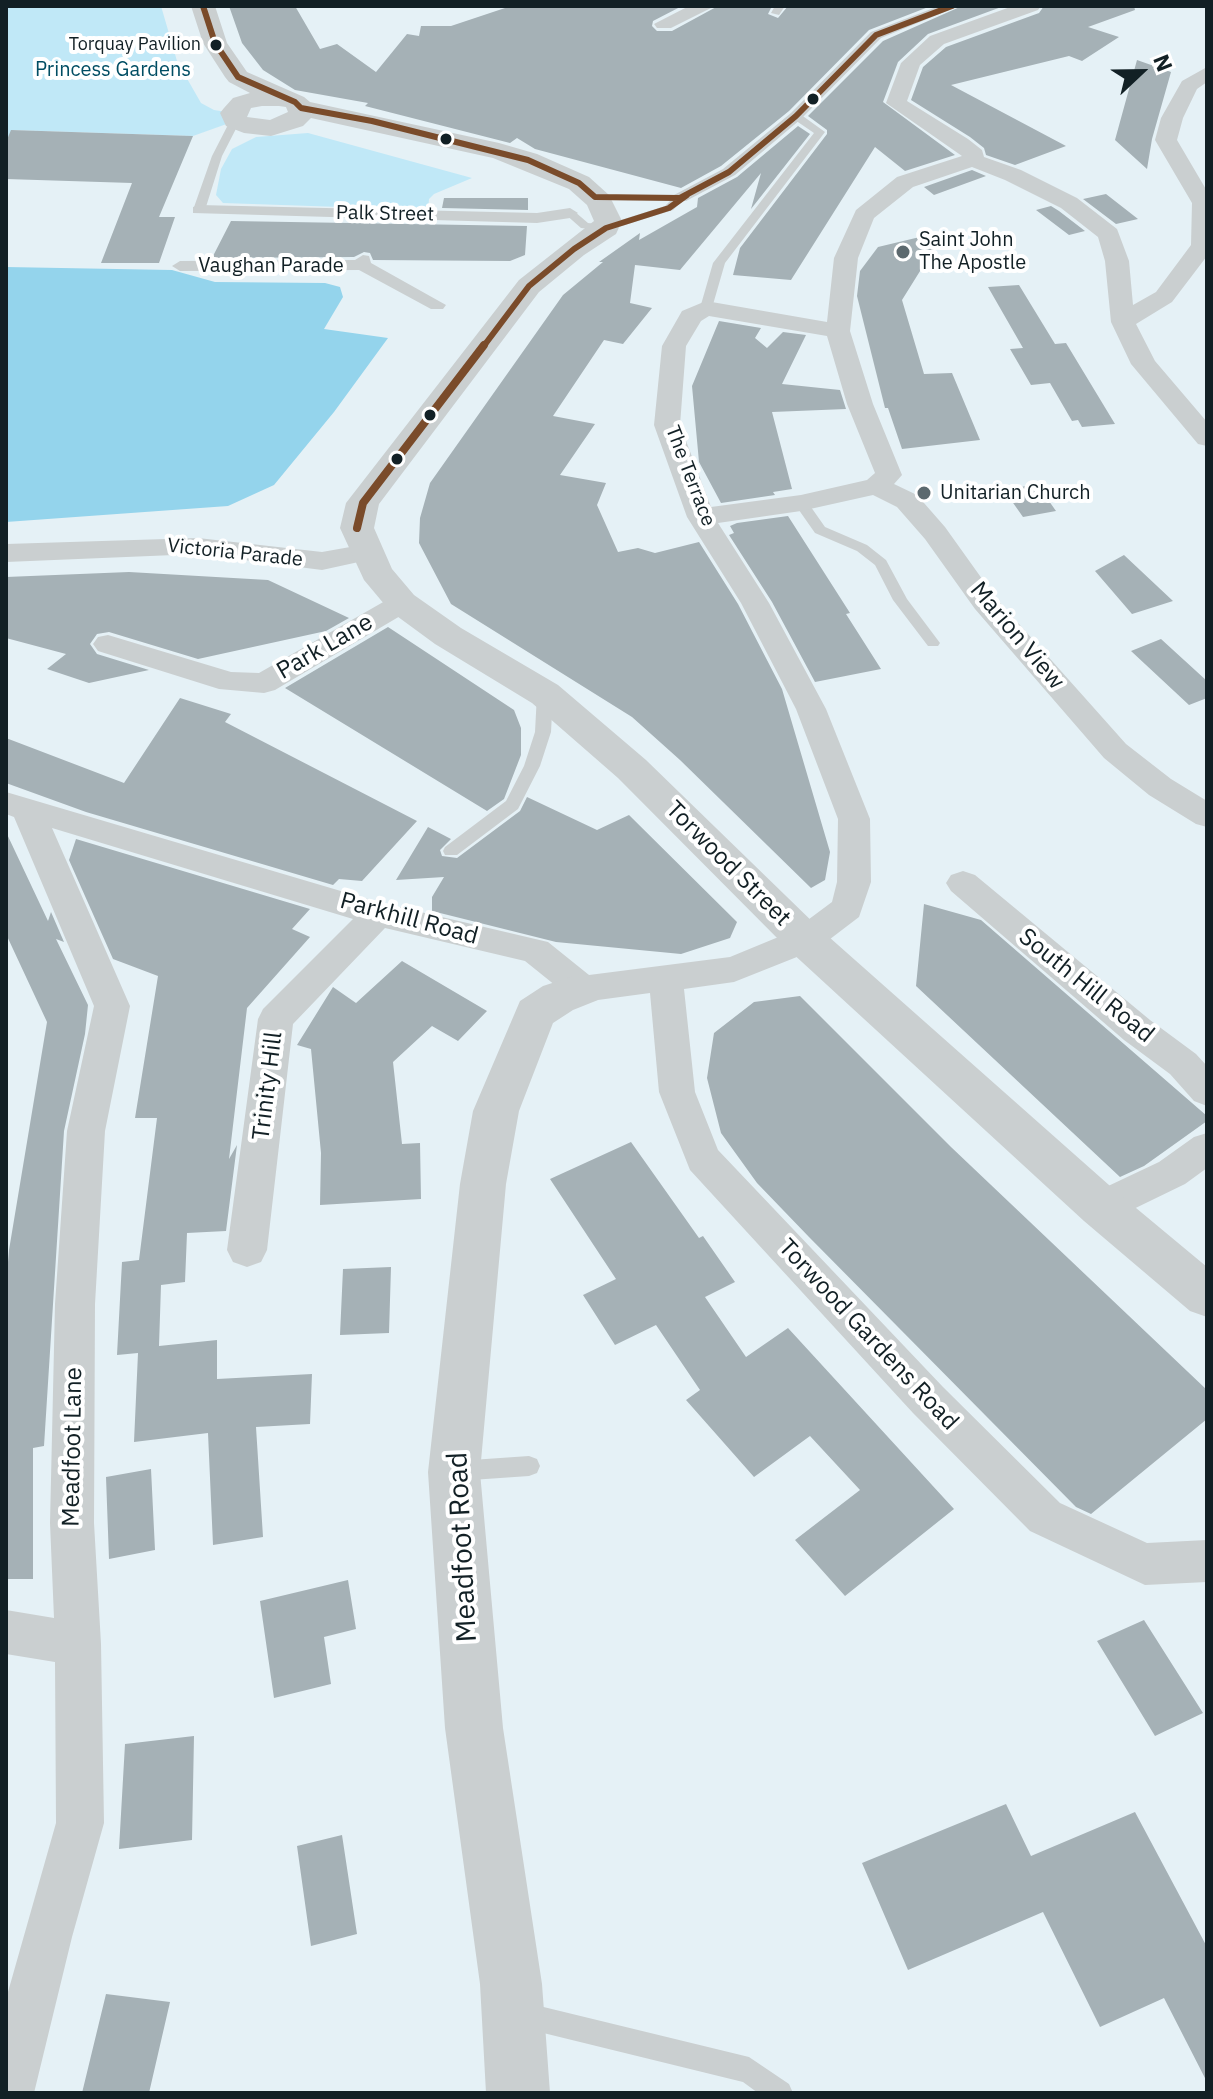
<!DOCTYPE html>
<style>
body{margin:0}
#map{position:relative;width:1213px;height:2099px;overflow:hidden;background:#e5f1f6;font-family:"IBM Plex Sans",sans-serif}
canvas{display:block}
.frame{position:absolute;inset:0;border:8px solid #122025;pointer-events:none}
.north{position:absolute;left:1101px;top:32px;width:80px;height:80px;-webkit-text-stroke:6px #fff;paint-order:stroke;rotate:68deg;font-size:22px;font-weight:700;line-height:32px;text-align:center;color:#122025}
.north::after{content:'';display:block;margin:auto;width:28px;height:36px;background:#122025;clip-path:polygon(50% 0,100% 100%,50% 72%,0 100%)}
</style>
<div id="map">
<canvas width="1213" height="2099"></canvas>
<div class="frame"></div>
<div class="north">N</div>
</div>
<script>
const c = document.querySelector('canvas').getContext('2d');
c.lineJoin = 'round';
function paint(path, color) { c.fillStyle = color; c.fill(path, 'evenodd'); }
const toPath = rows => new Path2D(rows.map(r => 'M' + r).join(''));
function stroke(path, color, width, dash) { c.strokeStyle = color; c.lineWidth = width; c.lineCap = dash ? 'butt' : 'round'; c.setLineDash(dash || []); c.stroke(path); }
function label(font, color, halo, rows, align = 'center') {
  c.font = font + ' "IBM Plex Sans",sans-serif'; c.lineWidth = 8; c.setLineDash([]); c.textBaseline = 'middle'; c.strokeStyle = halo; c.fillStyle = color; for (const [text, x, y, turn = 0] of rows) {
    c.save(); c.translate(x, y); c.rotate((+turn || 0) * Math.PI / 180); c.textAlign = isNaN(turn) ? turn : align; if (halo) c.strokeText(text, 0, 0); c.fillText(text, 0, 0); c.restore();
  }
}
const green = toPath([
 [6,6,161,6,177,61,201,103,214,110,233,113,235,121,193,136,12,130,6,142],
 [308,133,472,178,434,194,429,199,428,210,223,203,216,195,221,169,232,149,256,137]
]);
const water = toPath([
 [6,267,172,270,215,282,325,283,340,287,343,297,324,329,388,338,334,412,274,485,228,506,6,522]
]);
const building = toPath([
 [229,6,295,6,320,49,337,44,376,72,407,34,419,36,421,26,451,26,511,6,682,6,653,21,652,26,657,31,672,31,718,6,772,6,768,14,778,18,788,6,931,6,869,30,789,111,721,166,681,188,535,149,517,138,510,143,365,106,368,103,295,90,263,70,242,43],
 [962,6,1004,6,928,34,898,62,883,102,955,155,905,171,875,147,791,280,733,275,740,248,827,134,827,130,808,116,883,41],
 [1044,6,1134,6,1135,10,1088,27,1119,37,1082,61,1069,56,951,85,1066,146,1015,165,986,155,984,148,970,137,911,100,923,67,946,47,1039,13],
 [1137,60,1171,72,1152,139,1147,169,1115,140],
 [798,126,810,134,751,209,761,173,680,270,635,265,630,303,652,308,623,344,604,340,553,416,595,424,560,475,606,483,597,505,618,552,638,548,655,553,699,542,738,604,782,689,830,852,825,880,811,888,680,760,632,717,451,604,419,543,420,518,430,483,563,295,603,262,599,262,640,233,639,240,697,207,698,198,737,177],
 [11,130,193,136,159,217,175,217,159,263,101,263,132,183,6,179,6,142],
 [972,170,986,176,934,195,924,187],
 [1106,194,1138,219,1116,224,1083,199],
 [444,198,528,198,528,210,442,208],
 [1051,206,1059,211,1085,231,1069,235,1036,210],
 [231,221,527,226,525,255,510,261,373,260,370,253,364,252,354,257,212,258],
 [945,231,902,300,924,374,952,373,980,440,902,449,888,408,885,408,857,296,860,271,878,247],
 [1019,285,1055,344,1066,343,1115,424,1082,427,1078,420,1072,421,1050,383,1031,385,1010,349,1023,348,988,287],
 [719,321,761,328,755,338,767,348,783,332,806,335,782,384,840,390,846,409,772,412,792,489,773,492,775,495,721,503,699,462,692,386],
 [1037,484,1056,511,1023,517,1004,490],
 [788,516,850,613,846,614,881,669,815,682,772,602,729,535,734,533,730,526,737,523],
 [1124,555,1173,601,1132,614,1095,571],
 [129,572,268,580,349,618,326,631,198,659,109,632,97,634,90,644,97,654,149,670,89,683,47,669,66,654,6,638,6,577],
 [388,627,514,710,521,728,521,755,504,799,487,811,285,688],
 [1161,639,1207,681,1207,698,1189,705,1131,651],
 [180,698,231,714,225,722,417,821,362,881,339,879,333,885,86,812,6,783,6,738,124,783],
 [527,797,597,830,629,815,737,922,730,938,681,954,556,942,432,911,432,897,444,877,396,880,428,827,451,839,440,850,442,856,457,858,520,811],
 [6,832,48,921,51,912,64,942,56,939,88,1005,85,1034,64,1131,44,1446,33,1448,33,1579,6,1579,6,1286,9,1250,47,1022,6,934],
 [76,839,310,909,292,929,310,937,247,1008,229,1159,237,1145,226,1231,187,1233,185,1282,161,1285,159,1346,217,1340,217,1379,312,1374,310,1424,256,1427,263,1537,213,1545,208,1433,134,1442,138,1353,117,1355,122,1262,139,1260,157,1118,135,1118,158,976,113,959,69,860],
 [924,904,981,920,1207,1116,1207,1121,1144,1166,1120,1177,916,986],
 [402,961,487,1011,458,1041,432,1026,393,1062,402,1144,420,1143,421,1199,320,1205,321,1153,311,1049,297,1045,333,987,356,1003],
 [800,996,951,1147,1207,1390,1207,1419,1091,1514,1076,1507,809,1237,757,1183,721,1133,707,1078,714,1033,754,1002],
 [631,1142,699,1238,703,1236,735,1282,705,1297,746,1357,788,1328,954,1509,845,1596,795,1540,860,1490,810,1436,754,1477,686,1400,700,1390,656,1325,615,1345,583,1295,616,1279,550,1179],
 [391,1267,389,1333,340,1335,343,1269],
 [151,1469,155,1550,109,1559,106,1477],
 [348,1580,356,1629,324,1637,331,1684,274,1698,260,1601],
 [1144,1620,1203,1713,1155,1736,1097,1641],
 [194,1736,192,1840,119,1849,125,1744],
 [1006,1804,1031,1856,1135,1812,1207,1947,1207,2082,1164,1998,1100,2027,1043,1912,908,1970,862,1863],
 [342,1835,357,1934,311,1946,297,1846],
 [106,1994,170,2002,149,2093,82,2093]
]);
const service = toPath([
 [775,6,785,6,779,15,771,13,775,6],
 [792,114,800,114,825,132,725,263,712,308,702,311,700,308,713,263,814,133,792,118,792,114],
 [231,119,240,121,222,156,205,210,195,212,193,210,212,156,231,119],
 [591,195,680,195,686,198,673,210,606,231,581,228,564,213,574,211,588,223,605,225,665,206,670,201,595,200,591,199,591,195],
 [801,499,806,500,825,527,867,545,886,560,907,599,940,643,938,646,928,646,893,600,875,565,857,551,815,533,794,503,801,499],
 [545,689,553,694,551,732,540,766,518,809,457,855,445,855,443,851,445,847,506,801,524,766,535,732,537,694,545,689],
 [529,1456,537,1459,540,1466,537,1473,529,1476,457,1481,449,1478,446,1471,449,1464,457,1461,529,1456],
 [523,2002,749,2057,789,2084,793,2093,758,2093,743,2082,523,2028,514,2024,510,2015,514,2006,523,2002]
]);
const pedestrian = toPath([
 [939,6,959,6,881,38,801,119,735,175,686,201,674,201,674,195,723,169,791,113,871,32,939,6],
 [199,205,537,213,570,208,578,213,570,218,537,223,193,213,193,207,199,205],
 [363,255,369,256,371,263,446,305,443,309,431,309,359,270,180,271,172,266,180,261,355,260,363,255]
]);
const minor = toPath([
 [689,6,715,6,671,28,657,28,654,24,689,6],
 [1013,6,1041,6,1038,10,944,44,920,65,907,101,968,139,982,150,984,157,1021,170,1077,198,1117,229,1129,261,1133,305,1156,292,1191,245,1192,203,1155,140,1161,118,1182,81,1207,67,1207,82,1197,89,1183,118,1177,140,1207,191,1207,256,1172,302,1136,324,1155,361,1207,422,1207,446,1198,444,1131,364,1111,322,1105,261,1098,237,1061,208,1005,180,972,167,913,187,874,218,858,258,850,331,873,404,902,475,894,484,917,495,945,527,995,597,1126,744,1171,779,1207,801,1207,827,1196,824,1149,795,1104,758,975,609,925,539,897,507,873,495,801,511,718,523,769,603,826,709,870,819,871,882,859,917,817,949,734,982,684,989,695,1092,718,1150,943,1387,1060,1503,1147,1543,1207,1540,1207,1582,1145,1585,1030,1531,913,1413,690,1170,659,1092,650,993,583,1002,571,998,525,961,385,928,293,1024,267,1250,261,1262,247,1267,233,1262,227,1250,258,1019,263,1009,353,919,52,828,130,1006,105,1131,95,1304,94,1523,101,1644,104,1823,72,1937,34,2093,6,2093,6,1999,56,1823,55,1662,6,1654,6,1610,54,1618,50,1523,55,1304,67,1131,94,1006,14,817,6,814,6,792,378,902,548,942,589,975,730,957,793,931,832,902,837,882,838,819,796,709,741,603,687,517,654,425,662,346,682,311,706,301,827,322,834,258,856,210,897,177,962,156,886,103,901,63,930,36,1013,6],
 [709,316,827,336,847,404,875,473,867,480,801,495,711,507,680,425,686,346,701,321,709,316],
 [198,538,322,552,367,544,377,546,381,552,377,558,322,570,198,554,6,562,6,544,198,538],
 [402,594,412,597,416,603,412,609,275,690,264,693,219,689,98,651,93,644,98,637,108,635,231,672,259,673,392,597,402,594],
 [963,871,975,875,1150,1020,1196,1054,1207,1066,1207,1106,1194,1101,1170,1074,1124,1040,951,891,946,883,951,875,963,871],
 [1207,1133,1207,1168,1185,1184,1115,1218,1101,1223,1087,1218,1082,1207,1087,1196,1159,1162,1194,1137,1207,1133]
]);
const tertiary = toPath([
 [583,973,598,978,604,989,598,1000,573,1010,553,1023,519,1111,506,1184,480,1472,503,1728,542,1984,550,2093,486,2093,480,1984,445,1728,428,1472,460,1184,473,1111,520,1001,543,986,583,973]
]);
const primary = toPath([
 [191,6,215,6,227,43,247,72,304,97,310,102,499,143,537,154,589,177,609,195,622,221,616,234,584,255,539,292,379,504,374,528,392,569,414,595,461,628,558,685,646,760,820,929,1118,1193,1207,1267,1207,1317,1190,1311,1084,1221,790,951,618,778,532,703,435,644,390,611,364,580,340,528,346,503,519,280,594,221,587,205,569,189,493,158,311,118,303,126,271,136,244,133,226,126,220,113,224,108,233,98,250,93,229,82,225,77,203,43,191,6],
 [262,106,279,106,286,107,288,112,270,120,247,117,251,108,262,106]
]);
const bus1Far1 = toPath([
 [203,6,215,43,238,77,295,102,301,108,372,121,528,160,579,183,595,197,680,198,729,172,796,116,876,35,952,6],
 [483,347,529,286,574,249,606,228,669,208,687,195]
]);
const bus1 = toPath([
 [357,528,363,503,484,345]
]);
const markers = [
 [216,45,7,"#122025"],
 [813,99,7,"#122025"],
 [446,139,7,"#122025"],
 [903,252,8,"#5c696e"],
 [430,415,7,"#122025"],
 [397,459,7,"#122025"],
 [924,493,8,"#5c696e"]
];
const farBusnames = [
 ["Torquay Pavilion",201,45]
];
const farParknames = [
 ["Princess Gardens",113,70]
];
const farStreetnames = [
 ["Palk Street",385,214,1],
 ["Vaughan Parade",271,266],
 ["The Terrace",690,476,69],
 ["Victoria Parade",235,553,6]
];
const farPoinames = [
 ["Saint John",919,240],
 ["The Apostle",919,263],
 ["Unitarian Church",940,493]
];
const streetNames = [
 ["Marion View",1017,636,50],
 ["Park Lane",325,647,-30],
 ["Torwood Street",728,864,45],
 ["Parkhill Road",409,919,15],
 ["South Hill Road",1086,986,39],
 ["Trinity Hill",268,1086,-83],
 ["Torwood Gardens Road",868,1335,47],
 ["Meadfoot Lane",73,1447,-89]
];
const nearStreetnames = [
 ["Meadfoot Road",463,1547,-93]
];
paint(green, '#c0e8f7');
paint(water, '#94d4ec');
paint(building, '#a5b1b6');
paint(service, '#cacfd0');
paint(pedestrian, '#cacfd0');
paint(minor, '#cacfd0');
paint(tertiary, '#cacfd0');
paint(primary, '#cacfd0');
stroke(bus1Far1, '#7a4b2a', 6);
stroke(bus1, '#7a4b2a', 8);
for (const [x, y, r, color] of markers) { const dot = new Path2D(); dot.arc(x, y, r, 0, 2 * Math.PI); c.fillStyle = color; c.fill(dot); stroke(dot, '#fff', 3); }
label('18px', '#122025', '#fff', farBusnames, 'right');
label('20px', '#004d63', '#fff', farParknames);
label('20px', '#122025', '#fff', farStreetnames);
label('20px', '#122025', '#fff', farPoinames, 'left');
label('24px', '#122025', '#fff', streetNames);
label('28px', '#122025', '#fff', nearStreetnames);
</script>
